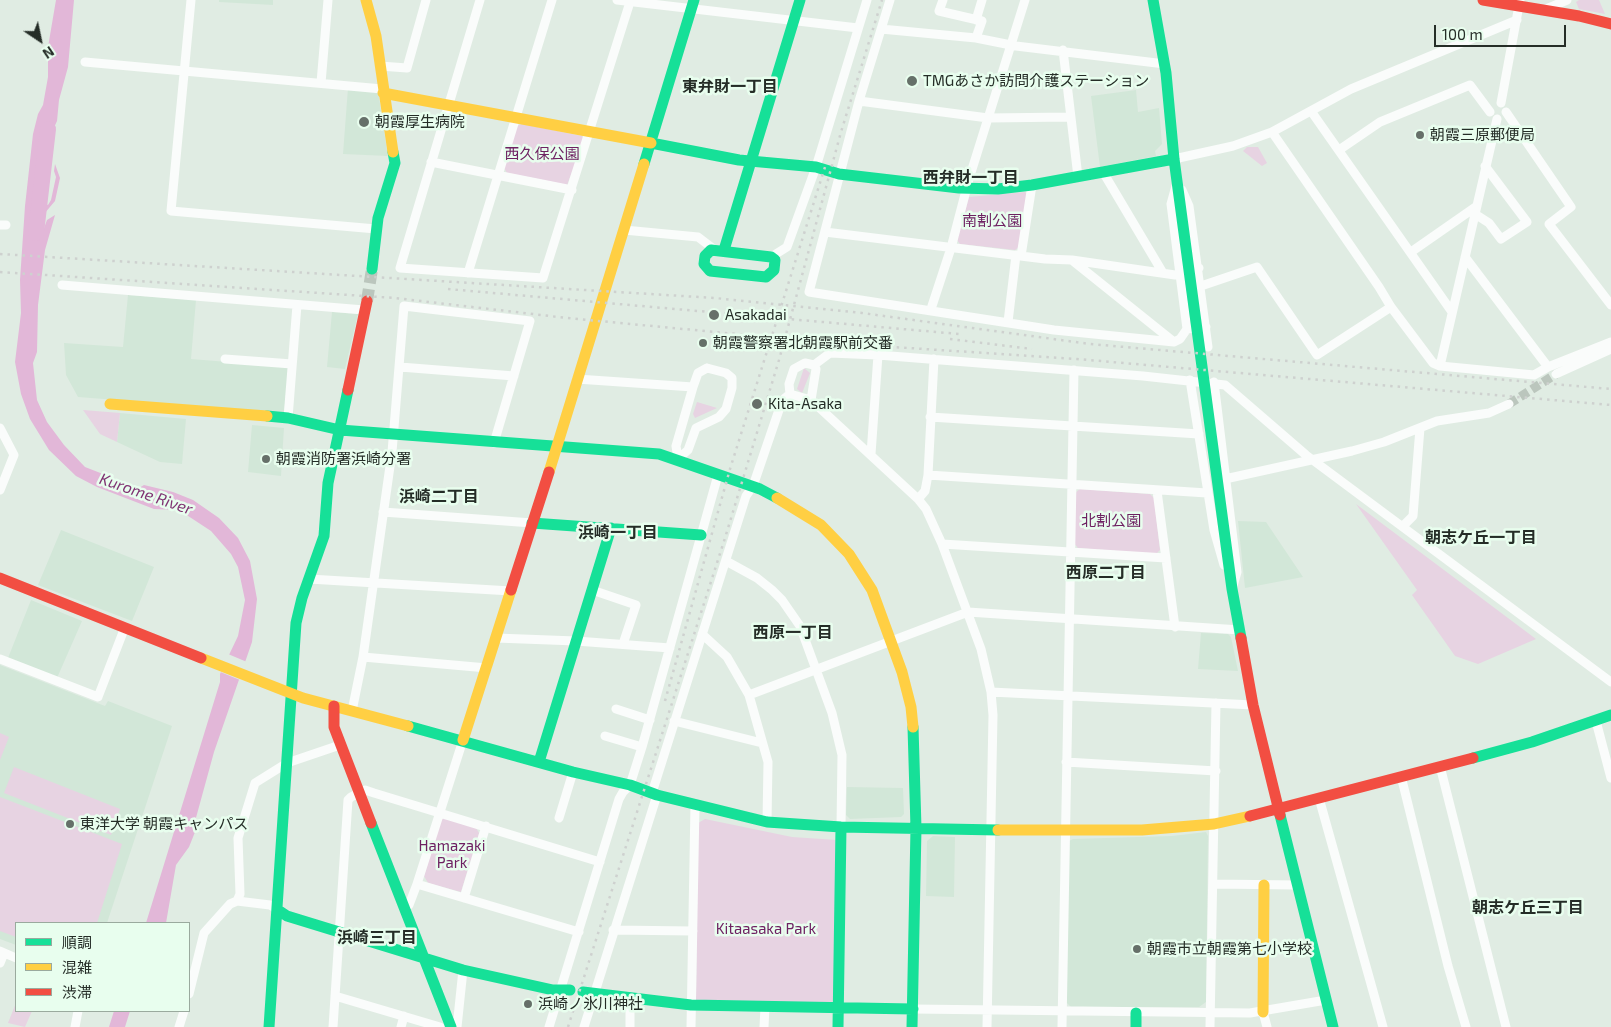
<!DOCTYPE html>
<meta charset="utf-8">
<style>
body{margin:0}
#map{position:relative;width:1611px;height:1027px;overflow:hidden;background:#e0ece3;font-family:"Exo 2","Noto Sans JP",sans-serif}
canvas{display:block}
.legend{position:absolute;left:15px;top:922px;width:175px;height:90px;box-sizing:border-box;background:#e8feee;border:1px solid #9aaa9e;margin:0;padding:6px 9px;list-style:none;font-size:15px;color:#252d27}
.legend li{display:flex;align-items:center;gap:10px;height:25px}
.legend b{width:25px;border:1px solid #9aaa9e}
.north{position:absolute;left:15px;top:15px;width:50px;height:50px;-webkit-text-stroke:4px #e8feee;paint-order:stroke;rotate:146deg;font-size:14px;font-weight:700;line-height:20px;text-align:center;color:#252d27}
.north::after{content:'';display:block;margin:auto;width:18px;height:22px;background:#252d27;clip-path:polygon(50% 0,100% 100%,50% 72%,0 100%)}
.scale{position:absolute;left:1434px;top:25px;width:132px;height:22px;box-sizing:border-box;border:2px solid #252d27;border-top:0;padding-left:6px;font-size:15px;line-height:18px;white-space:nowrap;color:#252d27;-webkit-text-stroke:4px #e8feee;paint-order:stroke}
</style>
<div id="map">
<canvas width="1611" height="1027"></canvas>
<ul class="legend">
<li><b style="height:6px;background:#16e098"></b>順調</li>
<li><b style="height:6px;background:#ffcf43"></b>混雑</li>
<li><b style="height:6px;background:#f24e42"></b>渋滞</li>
</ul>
<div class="north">N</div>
<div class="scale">100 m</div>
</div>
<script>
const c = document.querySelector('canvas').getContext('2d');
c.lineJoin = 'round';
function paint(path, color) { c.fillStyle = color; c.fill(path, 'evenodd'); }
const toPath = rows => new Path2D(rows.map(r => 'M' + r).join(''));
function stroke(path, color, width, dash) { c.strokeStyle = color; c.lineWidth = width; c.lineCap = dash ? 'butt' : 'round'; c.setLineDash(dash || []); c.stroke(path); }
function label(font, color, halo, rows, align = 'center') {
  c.font = font + ' "Exo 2","Noto Sans JP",sans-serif'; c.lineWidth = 5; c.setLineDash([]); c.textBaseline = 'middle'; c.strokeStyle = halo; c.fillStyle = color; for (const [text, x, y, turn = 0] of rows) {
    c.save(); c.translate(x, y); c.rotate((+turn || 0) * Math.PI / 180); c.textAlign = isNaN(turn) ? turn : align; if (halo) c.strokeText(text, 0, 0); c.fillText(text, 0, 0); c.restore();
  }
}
const built = toPath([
 [219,0,273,0,273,5,219,2],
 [348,88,378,91,388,156,343,154],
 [1136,90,1138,112,1159,108,1162,144,1155,151,1156,156,1100,167,1091,96],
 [128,295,196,300,191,359,289,367,284,413,78,397,66,375,64,343,123,347],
 [332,312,358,314,345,369,327,367],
 [120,413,186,419,182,464,160,462,117,442],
 [252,425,284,428,281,476,248,472],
 [1238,521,1266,522,1303,577,1245,588],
 [61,530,154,567,132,621,38,585],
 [31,600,82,621,57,678,8,658],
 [1201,633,1228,634,1231,637,1238,671,1198,669],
 [0,665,105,706,108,701,172,726,107,923,16,923,16,945,0,939],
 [847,787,903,788,904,814,901,817,850,819,846,815],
 [1206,832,1208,836,1206,1002,1199,1007,1071,1007,1066,1002,1069,841,1073,839,1172,836],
 [933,836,955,837,954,897,926,896,927,841]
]);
const green = toPath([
 [1579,0,1599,0,1605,14,1579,9,1576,2],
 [522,124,582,136,584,140,567,185,507,173,504,168,517,126],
 [1247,147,1258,147,1267,163,1262,166,1243,151],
 [1025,192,1027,195,1019,247,1015,250,960,244,957,240,969,197],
 [804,368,810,373,802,393,797,389],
 [697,402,717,408,695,418,693,414],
 [83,410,120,413,117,442,100,434],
 [1080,489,1150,494,1154,498,1160,550,1156,554,1078,548,1074,543,1075,493],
 [1356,504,1536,639,1478,664,1455,656,1412,595,1417,590],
 [0,733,9,737,0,760],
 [14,767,120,809,111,835,4,793],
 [0,797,122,844,97,923,16,923,16,937,0,931],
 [444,818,476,828,479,833,461,892,428,883,424,876,441,820],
 [705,819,792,837,837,840,835,1000,830,1003,696,1000,698,823],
 [16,1003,16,1011,32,1011,25,1027,8,1023]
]);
const water = toPath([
 [56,0,74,0,68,67,59,100,57,121,52,132,51,147,41,152,38,184,38,212,43,203,48,205,51,200,56,177,54,171,55,164,60,178,55,201,44,214,39,231,41,236,47,220,55,215,45,250,38,305,37,352,33,363,37,400,47,422,64,445,85,467,139,488,144,485,173,492,193,500,219,518,238,538,250,561,257,599,252,642,214,752,194,825,195,832,189,847,176,865,166,923,146,923,220,682,220,674,238,636,245,600,238,567,231,554,211,531,179,510,154,509,97,487,76,476,49,450,30,419,21,394,15,362,21,313,20,280,25,206,33,134,38,114,43,105,48,77,48,47],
 [114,1011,130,1011,125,1027,109,1027]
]);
const pier = toPath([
 [228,654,247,662,240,680,218,671]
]);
const river = toPath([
 [36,233,48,129]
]);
const streetTunnel = toPath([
 [1509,404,1556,374]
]);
const secondaryTunnel = toPath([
 [367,301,372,269]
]);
const street = toPath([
 [191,0,171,211,376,229],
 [480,0,400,268,543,278,630,2],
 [617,0,858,28],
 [890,0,859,101,809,292,1054,330,1174,342,1180,339,1187,329,1206,327],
 [943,0,939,11,982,21,976,38],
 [1544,10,1567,0],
 [976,20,982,0],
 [881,29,976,38,1016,46,1165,64],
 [1063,50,1078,177],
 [85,62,382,89],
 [380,66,407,68,426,0],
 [321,83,328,0],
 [859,101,988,118,1070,117],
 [1501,103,1520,0],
 [1311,111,1452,312],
 [1506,112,1571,207,1549,224,1611,305],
 [1272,132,1379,287,1391,307,1433,363,1440,366,1534,375,1548,367,1611,342],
 [1339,150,1380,122,1470,85,1490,112],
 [1174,159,1233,146,1272,132,1351,89,1517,20],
 [431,162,572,190],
 [1103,172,1163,273],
 [1176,186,1171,204,1187,329],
 [1182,190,1189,206,1208,347],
 [1475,214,1489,223,1501,239,1527,222,1485,166],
 [0,225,6,225],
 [624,230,698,237,715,250],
 [825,232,1045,259,1072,260,1175,275,1199,268],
 [1411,252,1477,206],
 [1021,256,1032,185],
 [771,257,787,247,816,167,867,0],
 [1465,257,1548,367],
 [1073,261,1174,342],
 [468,273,552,0],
 [62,285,364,310],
 [1201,286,1257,267,1317,355,1391,307],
 [931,309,951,248,969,179,1025,0],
 [1008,322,1016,255],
 [225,359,292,364],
 [814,365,830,353,878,355,1143,376,1225,385,1306,455,1611,682],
 [814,365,805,363,794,369,789,384,790,394,811,400,918,499,926,509,942,544,981,649,991,692,993,715,987,1027],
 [1440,366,1497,119],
 [400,367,514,376],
 [707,368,726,373,732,378,732,388,726,409,719,417,696,428,688,450,678,459,676,446,693,387,698,373,707,368],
 [1556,374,1611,349],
 [577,379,693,387],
 [1190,380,1214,530,1224,565],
 [1214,382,1237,572,1233,586],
 [811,400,816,369,814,365],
 [930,417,1199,434],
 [288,418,297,305],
 [0,428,14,455,0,490],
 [871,454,878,355],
 [928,475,1207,493],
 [1225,479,1352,451,1384,442,1437,421,1489,413,1509,404],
 [1157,491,1175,627],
 [918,499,925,491,928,475,934,359],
 [383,512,532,523],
 [1403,526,1413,516,1420,428],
 [942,544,1166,558],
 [726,561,757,578,772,590,782,600,800,626,832,713,842,755,841,827],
 [309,579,511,591],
 [592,590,636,605,623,644],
 [702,634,727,657,749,695,768,762,767,822],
 [496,638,576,641,670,648],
 [363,657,487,668],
 [0,659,98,697,125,627],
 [991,692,1253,705],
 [749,695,968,612,1240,630],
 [616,709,650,720],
 [352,711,363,657,392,452,404,306,530,321,494,443],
 [674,721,762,743],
 [1596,721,1611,778],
 [605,736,642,747],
 [1066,762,1216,771],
 [1440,766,1506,1027],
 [1401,776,1448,966,1466,1027],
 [652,793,746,496,753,486,780,407,785,398,790,394],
 [1319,798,1383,1027],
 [559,818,573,772],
 [417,884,579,932],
 [1213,884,1297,885],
 [464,898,486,826],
 [237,901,240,894,238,838,255,783,287,763,340,745],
 [404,909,409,905,417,884,463,740],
 [613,930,693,931],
 [0,951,16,958],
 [0,963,4,953],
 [189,994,204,933,230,904,237,901,270,905,278,910],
 [335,996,440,1027],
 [913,1009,1250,1013,1326,1000],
 [1263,1012,1267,1027],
 [75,1027,78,1011],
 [179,1027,184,1011],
 [333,1027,348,800,351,797,365,790,374,793,600,862],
 [401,1027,404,1016],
 [457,1027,463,970],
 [549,1027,619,799,623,792,630,785,642,747,718,475],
 [584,1027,657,795],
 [630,1027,630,998],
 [691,1027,695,804],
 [764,1027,765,1007],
 [1062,1027,1074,370],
 [1210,1027,1216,703]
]);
const fast = toPath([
 [1153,0,1166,73,1174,159,1232,589,1241,638],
 [651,143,739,160,816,167,839,174,959,188,998,189,1032,185,1174,159],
 [644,164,694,0],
 [711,250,771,257,775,260,774,270,766,277,710,271,704,264,705,256,711,250],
 [724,250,800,0],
 [372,269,378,218,395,163,393,152],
 [267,416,288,418,340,430,659,454,760,489,777,498],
 [532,523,701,535],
 [408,726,573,772,630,785,657,795,767,822,841,827,998,830],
 [1473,758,1532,742,1611,715],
 [539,762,611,528],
 [1280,815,1333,1027],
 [371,823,451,1027],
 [278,910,287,916,463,970,553,990,570,990],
 [583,992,691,1005,913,1009],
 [1136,1013,1136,1027],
 [269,1027,296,623,302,598,324,536,328,483,348,390],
 [838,1027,841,827],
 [912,1027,916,828,913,727]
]);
const slow = toPath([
 [366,0,376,36,393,152],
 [383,93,651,143],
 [110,404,267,416],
 [549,472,644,164],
 [777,498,821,525,849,554,872,590,902,672,911,707,913,727],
 [201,658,303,698,408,726],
 [463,740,511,590],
 [998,830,1142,830,1214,824,1250,816],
 [1263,1012,1264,885]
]);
const jam = toPath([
 [1483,0,1579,16,1611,24],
 [348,390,367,301],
 [0,578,201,658],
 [511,590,549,472],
 [1241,638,1253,705,1280,815],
 [334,706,334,727,371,823],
 [1250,816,1473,758]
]);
const rail = toPath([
 [0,254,715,298,862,313,1090,344,1611,389],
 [0,272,395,298,567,318,832,343,1077,359,1611,405],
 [448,289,959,334],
 [950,339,1032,349],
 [665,701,730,469,825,167],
 [568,1027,725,538,779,360,841,132,882,0]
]);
const markers = [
 [912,81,6,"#667069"],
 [364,122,6,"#667069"],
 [1420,135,5,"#667069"],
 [714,315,6,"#667069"],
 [703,343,5,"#667069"],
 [757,404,6,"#667069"],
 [266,459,5,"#667069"],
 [70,824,5,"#667069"],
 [1137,949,5,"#667069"],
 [528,1004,5,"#667069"]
];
const poiNames = [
 ["TMGあさか訪問介護ステーション",923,81],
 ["朝霞厚生病院",375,122],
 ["朝霞三原郵便局",1430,135],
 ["Asakadai",725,315],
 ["朝霞警察署北朝霞駅前交番",713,343],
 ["Kita-Asaka",768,404],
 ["朝霞消防署浜崎分署",276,459],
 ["東洋大学 朝霞キャンパス",80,824],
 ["朝霞市立朝霞第七小学校",1147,949],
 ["浜崎ノ氷川神社",538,1004]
];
const parkNames = [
 ["西久保公園",542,154],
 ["南割公園",992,221],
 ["北割公園",1111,521],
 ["Hamazaki",452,846],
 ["Park",452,863],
 ["Kitaasaka Park",766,929]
];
const neighbourhoodNames = [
 ["東弁財一丁目",730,87],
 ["西弁財一丁目",971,178],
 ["浜崎二丁目",439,497],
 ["浜崎一丁目",618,533],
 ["朝志ケ丘一丁目",1481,538],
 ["西原二丁目",1106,573],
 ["西原一丁目",793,633],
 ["朝志ケ丘三丁目",1528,908],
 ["浜崎三丁目",377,938]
];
const waterNames = [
 ["Kurome River",146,494,19]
];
paint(built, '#d2e7d8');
paint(green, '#e7d3e2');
paint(water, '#e2b7d8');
paint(pier, '#e0ece3');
stroke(river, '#e2b7d8', 16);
stroke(streetTunnel, '#bbc6bd', 9, [9, 4.5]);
stroke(secondaryTunnel, '#bbc6bd', 12, [12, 6]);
stroke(street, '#fafcfb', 9);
stroke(fast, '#16e098', 11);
stroke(slow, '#ffcf43', 11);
stroke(jam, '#f24e42', 11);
stroke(rail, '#ced1cf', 2.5, [2.5, 5]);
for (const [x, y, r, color] of markers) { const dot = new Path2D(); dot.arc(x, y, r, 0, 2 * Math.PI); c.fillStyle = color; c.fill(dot); stroke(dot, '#e8feee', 2); }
label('15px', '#252d27', '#e8feee', poiNames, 'left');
label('15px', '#6e2162', '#e8feee', parkNames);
label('bold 16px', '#252d27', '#e8feee', neighbourhoodNames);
label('italic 16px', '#7f3272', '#e8feee', waterNames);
</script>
